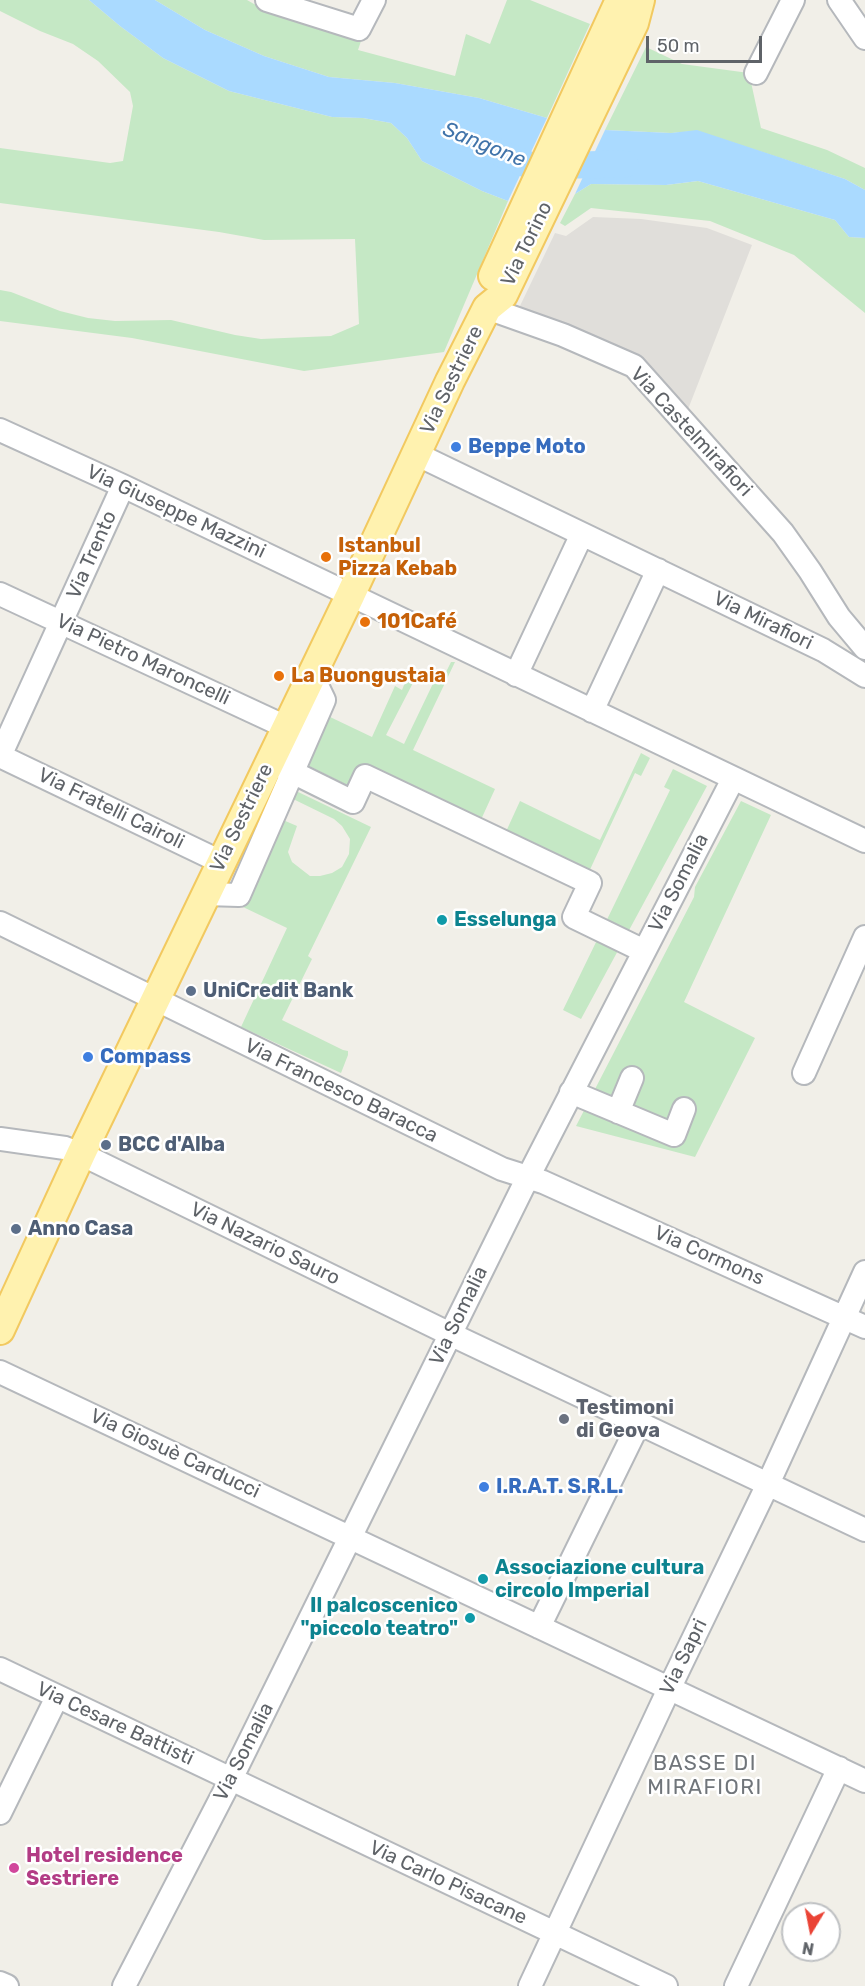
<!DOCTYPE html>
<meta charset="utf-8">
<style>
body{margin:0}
#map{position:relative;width:865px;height:1986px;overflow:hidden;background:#f1efe8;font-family:Rubik,sans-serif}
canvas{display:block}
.north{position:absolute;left:781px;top:1902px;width:60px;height:60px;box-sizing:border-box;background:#fff;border:2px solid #bfc1c3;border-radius:50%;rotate:190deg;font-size:16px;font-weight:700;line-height:24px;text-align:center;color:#5f6368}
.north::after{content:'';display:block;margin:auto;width:21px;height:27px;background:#ea4335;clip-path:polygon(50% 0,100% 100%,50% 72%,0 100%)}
.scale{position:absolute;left:646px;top:36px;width:116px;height:27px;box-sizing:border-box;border:3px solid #5f6368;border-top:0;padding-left:8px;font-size:18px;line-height:21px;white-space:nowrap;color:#5f6368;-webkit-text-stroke:4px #fff;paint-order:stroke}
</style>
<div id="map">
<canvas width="865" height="1986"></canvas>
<div class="north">N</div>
<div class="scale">50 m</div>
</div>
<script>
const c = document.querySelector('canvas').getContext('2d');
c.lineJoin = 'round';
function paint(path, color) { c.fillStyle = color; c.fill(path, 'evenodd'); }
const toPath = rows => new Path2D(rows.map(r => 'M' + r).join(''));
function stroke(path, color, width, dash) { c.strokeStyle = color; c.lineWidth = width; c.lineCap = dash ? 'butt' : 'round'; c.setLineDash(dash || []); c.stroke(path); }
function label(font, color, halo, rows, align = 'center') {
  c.font = font + ' Rubik,sans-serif'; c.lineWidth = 5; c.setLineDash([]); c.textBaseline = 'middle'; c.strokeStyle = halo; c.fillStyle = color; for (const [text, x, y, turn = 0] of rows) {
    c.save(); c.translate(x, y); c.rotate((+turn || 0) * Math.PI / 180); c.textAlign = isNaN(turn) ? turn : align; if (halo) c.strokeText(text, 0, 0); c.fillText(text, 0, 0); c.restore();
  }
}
const industrial = toPath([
 [593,217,641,219,707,228,752,245,685,417,633,360,519,308,555,233,566,236]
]);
const green = toPath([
 [0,0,89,0,120,26,163,58,229,91,332,117,363,118,391,123,407,138,422,161,482,191,508,201,444,352,304,371,132,338,0,321,0,290,11,292,60,311,88,318,115,321,171,320,235,335,261,339,331,336,359,324,355,239,264,240,219,232,0,203,0,148,110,163,123,161,133,106,130,92,98,61,73,44,40,31,0,11],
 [155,0,247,0,254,4,362,38,358,50,455,76,466,34,490,44,507,0,530,0,590,24,547,118,479,98,395,83,329,77,264,56,205,30],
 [646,47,682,64,749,73,761,128,827,150,865,168,865,190,845,179,697,131,671,133,605,130],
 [698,181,835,220,849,237,865,238,865,313,794,255,710,221,591,208,565,226,560,223,575,194,591,184,666,185],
 [451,662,455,662,413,750,495,789,479,824,362,770,353,788,305,764,328,716,372,737,395,686,402,690,408,675,415,679,386,735,404,744,440,669,446,672],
 [641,753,650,758,641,776,635,773,587,876,504,836,520,801,600,840],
 [673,769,707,786,581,1019,563,1010,670,790,664,787],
 [294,790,371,827,308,956,312,959,282,1020,343,1050,348,1051,348,1055,341,1073,241,1027,287,928,243,907,283,820,297,826,288,852,292,862,310,876,320,876,332,873,342,867,349,854,350,839,342,826,334,819,291,798],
 [741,801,771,815,684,1002,755,1038,695,1157,576,1126,694,897,695,887]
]);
const water = toPath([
 [89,0,155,0,205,30,264,56,329,77,395,83,479,98,547,118,508,201,482,191,422,161,407,138,391,123,363,118,332,117,229,91,163,58,120,26],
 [605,130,671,133,697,130,845,179,865,190,865,238,849,237,835,220,698,181,666,185,591,184,575,194]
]);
const river = toPath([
 [493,150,531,166,625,164]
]);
const minor = toPath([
 [267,0,359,29,374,0],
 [839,0,865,38],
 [756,73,793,0],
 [487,308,563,335,634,366,783,533,810,571,839,617,865,648],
 [0,430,123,486,865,841],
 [416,454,823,650,865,676],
 [0,594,286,727],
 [516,675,582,534],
 [592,711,658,570],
 [0,756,123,486],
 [0,756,221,862],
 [270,761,353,802,365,776,590,883,574,917,644,951],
 [205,894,239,895,324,700,312,675],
 [0,923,502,1169,543,1182,865,1327],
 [804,1073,865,937],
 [571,1092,674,1135,684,1109],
 [618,1112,632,1078],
 [0,1139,65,1148,81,1154,450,1334,865,1530],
 [0,1372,865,1781],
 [539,1627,639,1423],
 [0,1669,666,1986],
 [0,1813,57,1697],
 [0,1983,7,1986],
 [124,1986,231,1779,522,1189,733,779],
 [530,1986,669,1689,768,1484,865,1272],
 [736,1986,839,1768]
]);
const major = toPath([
 [493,276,620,0],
 [0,1330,81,1154,350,596,450,381,487,308,503,295,634,23,640,0]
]);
const markers = [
 [456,447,6,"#3f7fe0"],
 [326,557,6,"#e8710a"],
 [365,622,6,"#e8710a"],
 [279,676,6,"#e8710a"],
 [442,920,6,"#0f9aa8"],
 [191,991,6,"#5c6f8a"],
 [88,1057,6,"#3f7fe0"],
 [106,1145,6,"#5c6f8a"],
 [16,1229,6,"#5c6f8a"],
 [564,1419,6,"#6b7280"],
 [484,1487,6,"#3f7fe0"],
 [483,1579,6,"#0f9aa8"],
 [470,1618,6,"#0f9aa8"],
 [14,1868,6,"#d1479c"]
];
const streetNames = [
 ["Via Torino",527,244,-64],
 ["Via Sestriere",452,380,-64],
 ["Via Castelmirafiori",691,432,47],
 ["Via Giuseppe Mazzini",176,512,25],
 ["Via Trento",92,555,-66],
 ["Via Mirafiori",763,621,26],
 ["Via Pietro Maroncelli",143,660,25],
 ["Via Fratelli Cairoli",111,809,26],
 ["Via Sestriere",242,818,-64],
 ["Via Somalia",679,883,-63],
 ["Via Francesco Baracca",341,1091,26],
 ["Via Nazario Sauro",265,1244,26],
 ["Via Cormons",709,1256,24],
 ["Via Somalia",459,1316,-64],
 ["Via Giosuè Carducci",175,1454,25],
 ["Via Sapri",684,1657,-64],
 ["Via Cesare Battisti",115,1724,25],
 ["Via Somalia",244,1752,-63],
 ["Via Carlo Pisacane",448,1883,25]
];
const shopNames = [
 ["Beppe Moto",468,447],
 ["Compass",100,1057],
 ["I.R.A.T. S.R.L.",496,1487]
];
const foodNames = [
 ["Istanbul",338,546],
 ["Pizza Kebab",338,569],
 ["101Café",377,622],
 ["La Buongustaia",291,676]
];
const cultureNames = [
 ["Esselunga",454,920],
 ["Associazione cultura",495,1568],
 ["circolo Imperial",495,1591],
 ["Il palcoscenico",458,1606,"right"],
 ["\"piccolo teatro\"",458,1629,"right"]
];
const serviceNames = [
 ["UniCredit Bank",203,991],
 ["BCC d'Alba",118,1145],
 ["Anno Casa",28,1229]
];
const worshipNames = [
 ["Testimoni",576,1408],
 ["di Geova",576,1431]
];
const hotelNames = [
 ["Hotel residence",26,1856],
 ["Sestriere",26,1879]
];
const waterNames = [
 ["Sangone",484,145,22]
];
const neighbourhoodNames = [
 ["BASSE DI",705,1764],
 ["MIRAFIORI",705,1788]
];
paint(industrial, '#e0deda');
paint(green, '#c5e8c5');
paint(water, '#aadaff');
stroke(river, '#aadaff', 27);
stroke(minor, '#b5b8bc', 26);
stroke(major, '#f2c960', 32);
stroke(minor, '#fff', 22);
stroke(major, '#fff2af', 28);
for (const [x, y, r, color] of markers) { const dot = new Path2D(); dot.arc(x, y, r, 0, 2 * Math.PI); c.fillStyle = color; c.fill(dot); stroke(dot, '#fff', 2); }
label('20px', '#5f6368', '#fff', streetNames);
label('bold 20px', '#366cbe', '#fff', shopNames, 'left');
label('bold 20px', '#c56008', '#fff', foodNames, 'left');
label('bold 20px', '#0d838f', '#fff', cultureNames, 'left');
label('bold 20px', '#4e5e75', '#fff', serviceNames, 'left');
label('bold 20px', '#5b616d', '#fff', worshipNames, 'left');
label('bold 20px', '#b23c85', '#fff', hotelNames, 'left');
label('italic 21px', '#4174aa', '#fff', waterNames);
c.letterSpacing = '1.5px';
label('21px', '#70757a', '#fff', neighbourhoodNames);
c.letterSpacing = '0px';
</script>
